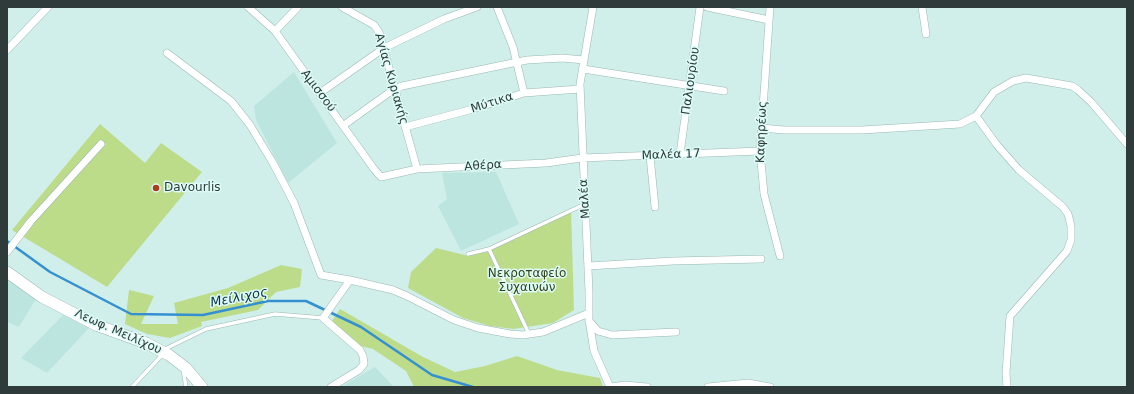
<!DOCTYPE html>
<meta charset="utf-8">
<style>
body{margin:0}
#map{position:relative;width:1134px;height:394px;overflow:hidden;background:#d0efea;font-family:"DejaVu Sans",sans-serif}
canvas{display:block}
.frame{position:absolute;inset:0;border:8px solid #2f3b3a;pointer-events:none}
</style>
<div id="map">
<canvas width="1134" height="394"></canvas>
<div class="frame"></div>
</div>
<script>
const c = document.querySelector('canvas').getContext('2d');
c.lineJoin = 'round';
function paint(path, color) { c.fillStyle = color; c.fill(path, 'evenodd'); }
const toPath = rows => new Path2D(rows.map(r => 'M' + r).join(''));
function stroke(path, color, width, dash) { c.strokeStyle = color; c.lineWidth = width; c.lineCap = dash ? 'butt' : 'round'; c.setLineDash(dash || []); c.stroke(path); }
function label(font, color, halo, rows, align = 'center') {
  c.font = font + ' "DejaVu Sans",sans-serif'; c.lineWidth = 3; c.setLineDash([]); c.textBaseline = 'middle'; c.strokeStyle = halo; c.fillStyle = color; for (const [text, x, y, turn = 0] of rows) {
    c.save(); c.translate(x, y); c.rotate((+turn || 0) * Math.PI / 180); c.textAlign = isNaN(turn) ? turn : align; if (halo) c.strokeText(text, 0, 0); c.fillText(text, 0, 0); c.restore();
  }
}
const built = toPath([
 [294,72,337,143,288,183,256,120,254,106],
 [496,172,519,224,461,251,438,206,447,199,442,173],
 [7,278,37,297,19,327,7,322],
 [63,315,89,328,47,373,21,358],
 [375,367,394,387,341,387]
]);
const green = toPath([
 [100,124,145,163,161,143,202,172,107,287,12,230],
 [571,210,574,310,553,323,513,329,490,326,463,318,408,288,411,272,436,248,469,256],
 [281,265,302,269,300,287,276,292,258,310,201,322,202,326,170,338,147,334,125,324,129,290,154,296,141,324,178,324,174,303,228,288],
 [340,309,423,357,455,372,485,366,517,356,557,370,600,378,603,387,414,387,406,371,373,349,360,346,349,338,332,321]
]);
const stream = toPath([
 [7,241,50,272,131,314,203,315,268,301,306,301,361,327,432,375,473,387]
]);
const lane = toPath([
 [489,249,529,334],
 [468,254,489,249,585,204],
 [163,350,206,329,275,314,323,318],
 [183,369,186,387],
 [132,387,163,354]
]);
const street = toPath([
 [248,7,275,31,374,169,381,177,417,169,546,163,582,158,760,151],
 [342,7,374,25,379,32,417,169],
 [497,7,513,47,524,93],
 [593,7,580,84,589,292,589,320,594,351,610,387],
 [707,7,769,20],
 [770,7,760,151,764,194,780,256],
 [922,7,926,34],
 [275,31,298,7],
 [7,50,48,7],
 [167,53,231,101,250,125,273,163,294,203,321,275,350,280,393,290,407,296,454,320,478,328,510,334,523,335,543,332,589,313],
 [583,69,724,91],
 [320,93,384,48,444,19,477,7],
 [976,116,997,145,1019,170,1063,207,1068,214,1071,226,1071,240,1067,251,1010,316,1006,373,1007,387],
 [344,125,390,92,402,86,527,60,562,58,584,60],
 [405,127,473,109,524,93,580,89],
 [761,128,784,130,862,130,960,124,976,116,994,92,1013,81,1026,78,1072,86,1078,90,1091,102,1127,144],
 [680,154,700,7],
 [650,156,655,207],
 [7,252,31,221,101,144],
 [588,266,673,261,761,259],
 [589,321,598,331,612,335,676,332],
 [331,387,359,370,364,364,363,356,360,350,323,318,350,280],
 [611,387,625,385,647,387],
 [708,387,748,383,770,387]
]);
const secondary = toPath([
 [7,272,42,297,96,325,146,343,169,355,186,368,202,387]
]);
const markers = [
 [156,188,4,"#a73f1f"]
];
const streetNames = [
 ["Αγίας Κυριακής",391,79,74],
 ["Παλιουρίου",691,81,-82],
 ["Αμισσού",318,91,53],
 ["Μύτικα",492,103,-18],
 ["Καφηρέως",762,132,-88],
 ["Μαλέα 17",671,155,-2],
 ["Αθέρα",483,166,-4],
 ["Μαλέα",585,199,-94],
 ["Λεωφ. Μειλίχου",118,332,24]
];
const poiNames = [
 ["Davourlis",164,188]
];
const parkNames = [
 ["Νεκροταφείο",527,274],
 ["Συχαινών",527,288]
];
const waterNames = [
 ["Μείλιχος",239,298,-11]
];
paint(built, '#bce5df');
paint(green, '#bcdc8a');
stroke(stream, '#3590d1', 2.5);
stroke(lane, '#9ab8b3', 4.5);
stroke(street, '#9ab8b3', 8);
stroke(secondary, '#9ab8b3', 12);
stroke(lane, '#fff', 3.5);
stroke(street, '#fff', 7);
stroke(secondary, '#fff', 11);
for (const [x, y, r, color] of markers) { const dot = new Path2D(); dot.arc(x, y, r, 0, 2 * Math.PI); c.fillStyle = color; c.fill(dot); stroke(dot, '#ddfcf7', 1.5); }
label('12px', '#2f3b3a', '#ddfcf7', streetNames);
label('12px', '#2f3b3a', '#ddfcf7', poiNames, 'left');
label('12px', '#334119', '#ddfcf7', parkNames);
label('italic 13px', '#0b314c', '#ddfcf7', waterNames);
</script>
